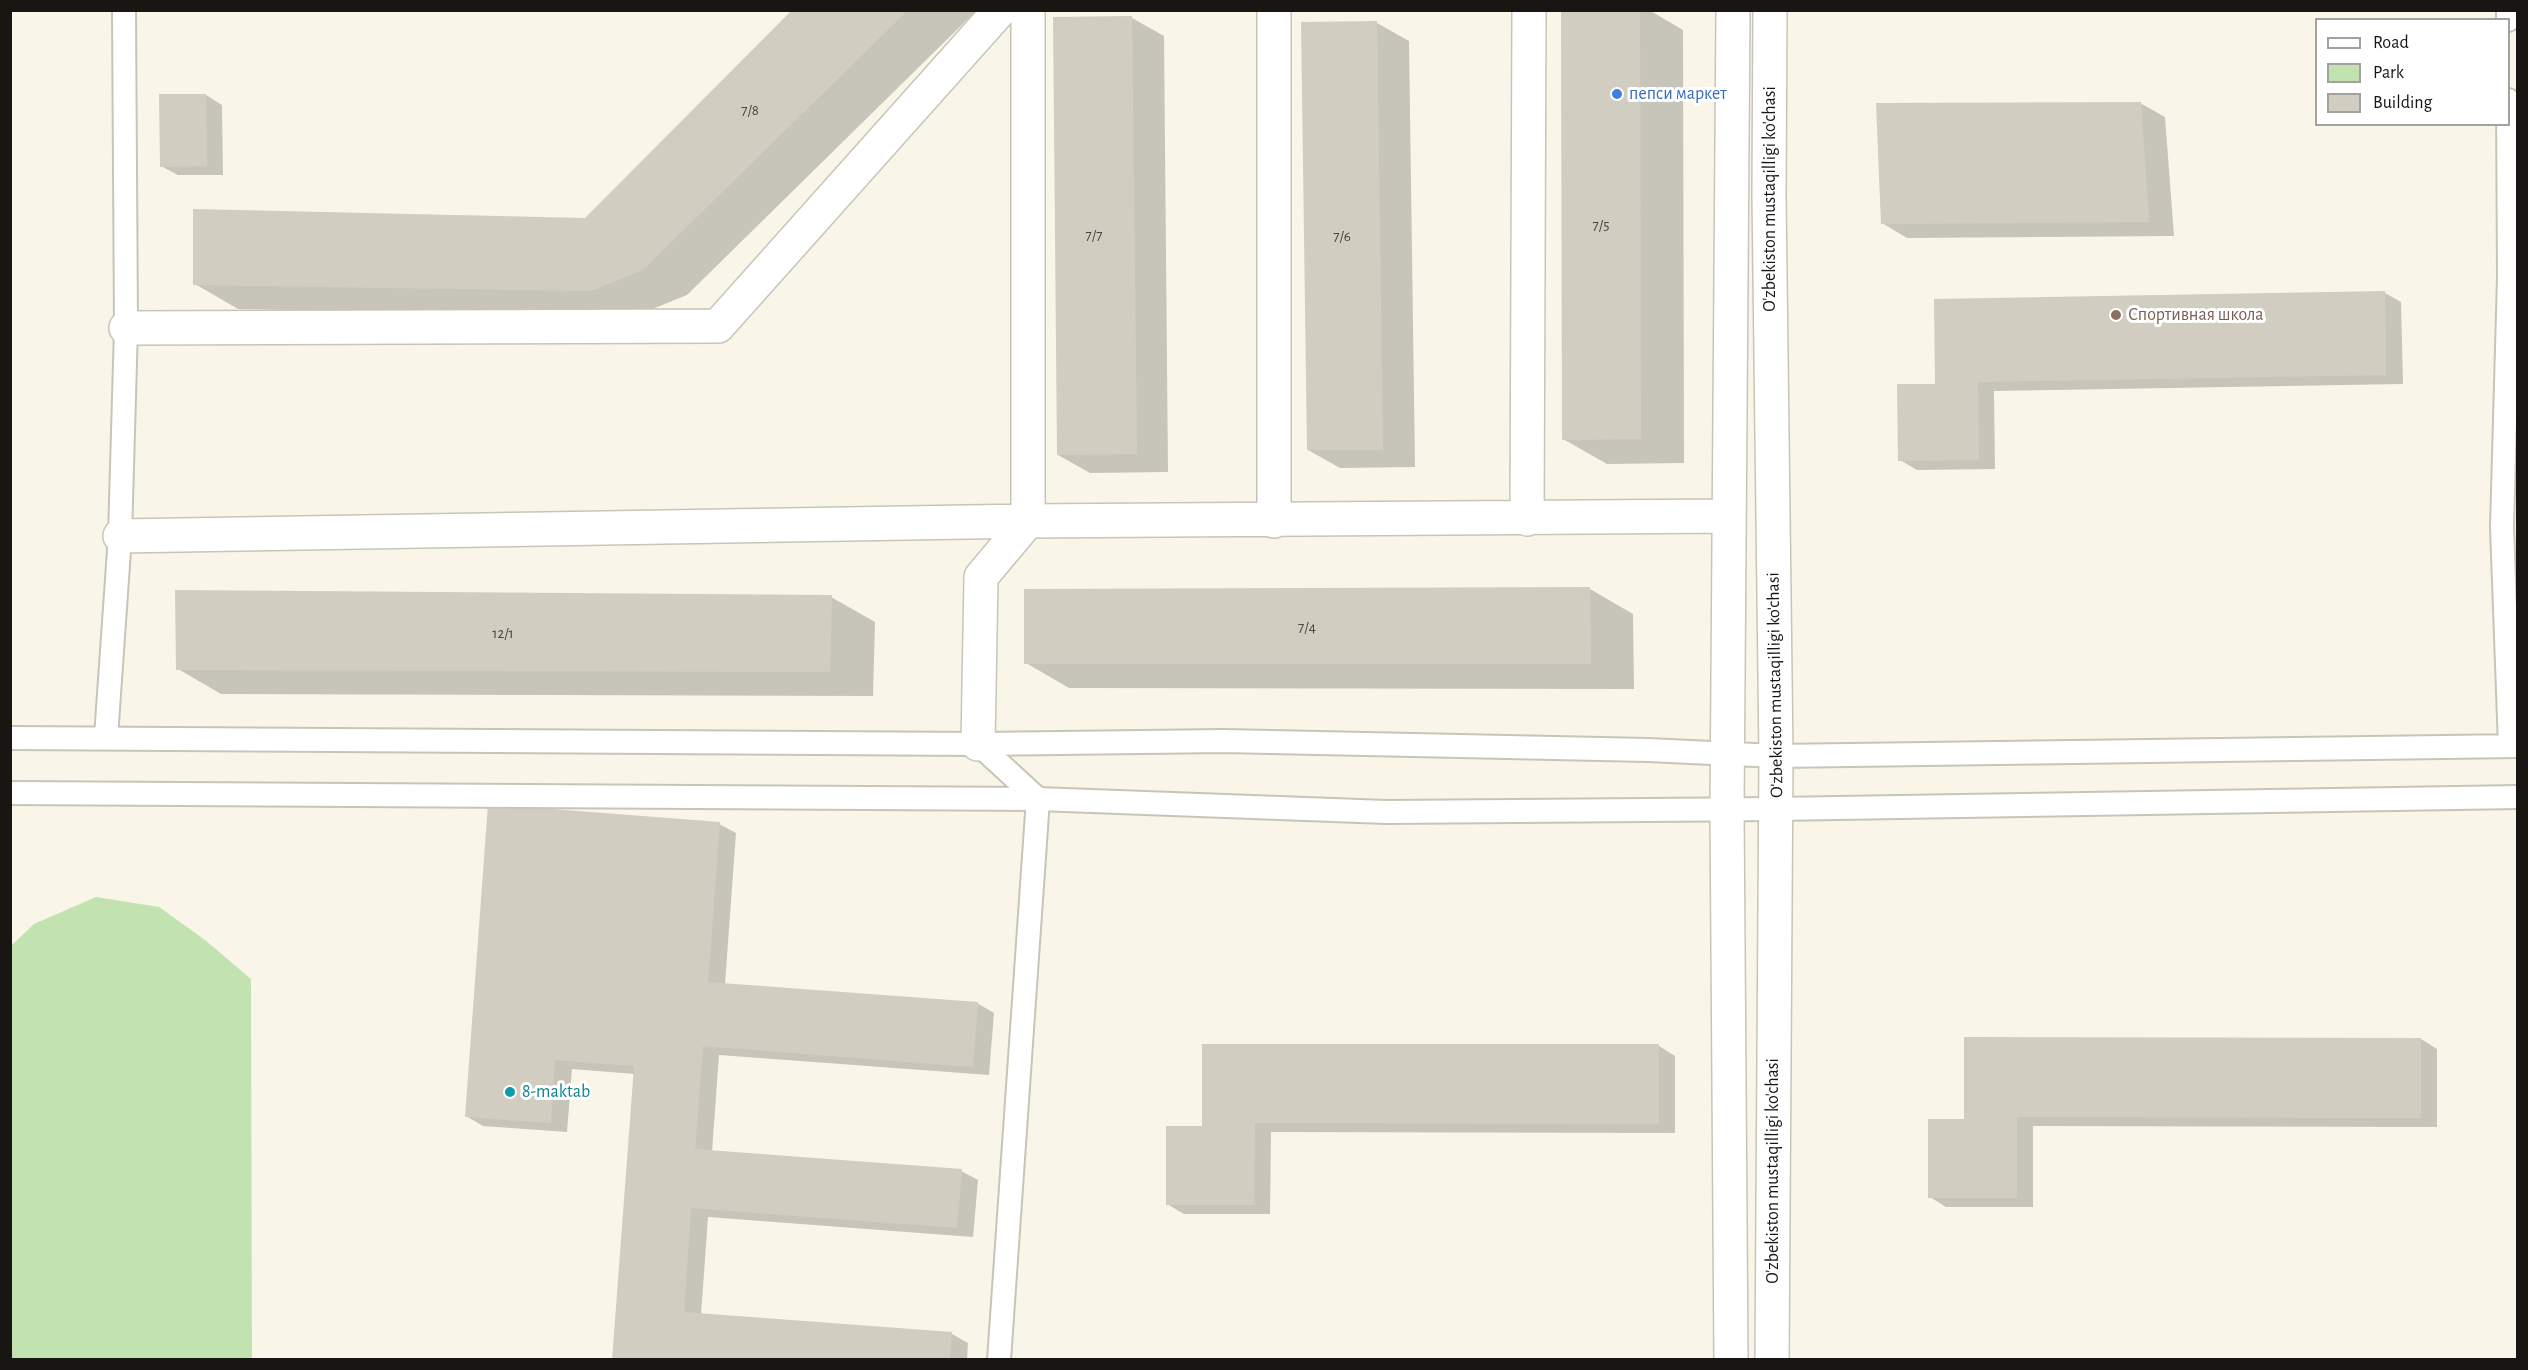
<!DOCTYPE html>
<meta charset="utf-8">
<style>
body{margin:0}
#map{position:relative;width:2528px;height:1370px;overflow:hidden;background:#f9f5e8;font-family:"Alegreya Sans",sans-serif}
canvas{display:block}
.frame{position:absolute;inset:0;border:12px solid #181612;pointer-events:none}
.legend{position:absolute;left:2315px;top:18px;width:195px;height:108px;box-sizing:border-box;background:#fff;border:2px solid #a3a2a0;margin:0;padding:8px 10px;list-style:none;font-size:18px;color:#181612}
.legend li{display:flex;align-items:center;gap:12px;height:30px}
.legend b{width:30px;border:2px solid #a3a2a0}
</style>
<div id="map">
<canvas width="2528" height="1370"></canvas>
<div class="frame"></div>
<ul class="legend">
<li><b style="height:8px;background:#fff"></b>Road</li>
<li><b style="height:16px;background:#c2e3b0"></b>Park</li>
<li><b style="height:16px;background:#d1cdc1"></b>Building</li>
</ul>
</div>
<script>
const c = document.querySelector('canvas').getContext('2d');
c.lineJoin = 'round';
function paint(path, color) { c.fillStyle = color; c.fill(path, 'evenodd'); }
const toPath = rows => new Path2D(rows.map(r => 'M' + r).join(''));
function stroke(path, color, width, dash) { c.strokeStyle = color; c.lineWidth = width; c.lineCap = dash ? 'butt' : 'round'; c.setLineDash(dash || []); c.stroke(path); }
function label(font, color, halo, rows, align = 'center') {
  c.font = font + ' "Alegreya Sans",sans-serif'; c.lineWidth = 6; c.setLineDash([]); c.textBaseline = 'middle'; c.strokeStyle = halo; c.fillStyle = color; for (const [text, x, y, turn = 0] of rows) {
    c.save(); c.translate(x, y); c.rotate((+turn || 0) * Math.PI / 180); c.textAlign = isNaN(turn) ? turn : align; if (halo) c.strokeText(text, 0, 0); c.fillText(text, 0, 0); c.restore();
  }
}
const green = toPath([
 [96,897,159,907,205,940,251,979,252,1359,11,1359,11,946,34,924]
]);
const shadow = toPath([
 [794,10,977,10,687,295,635,316,238,309,195,284,586,219],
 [1563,10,1649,10,1683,30,1684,463,1607,464,1563,439],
 [1132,18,1164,36,1168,472,1090,473,1058,455],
 [1377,23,1409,41,1415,467,1340,468,1308,450],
 [206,95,222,105,223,175,178,175,161,166],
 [2140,103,2165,117,2174,236,1907,238,1882,223],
 [2385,293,2401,302,2403,384,1994,391,1995,469,1917,470,1900,460,1937,385],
 [1590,589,1633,614,1634,689,1069,688,1026,663],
 [831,597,875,622,873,696,221,694,178,669],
 [719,824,736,833,725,984,977,1003,994,1013,989,1075,719,1055,712,1152,961,1171,978,1180,973,1237,708,1217,701,1315,952,1334,968,1343,967,1360,614,1360,635,1074,572,1069,567,1132,483,1126,466,1116],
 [2421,1039,2437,1049,2437,1127,2033,1126,2033,1207,1946,1207,1930,1197,1966,1121],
 [1659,1046,1675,1056,1675,1133,1271,1132,1270,1214,1184,1214,1167,1204,1204,1128]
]);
const building = toPath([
 [792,10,908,10,643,270,591,291,193,285,193,209,585,218],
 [1561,10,1640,10,1641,439,1562,440],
 [1132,16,1137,454,1057,455,1053,17],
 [1377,21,1383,450,1307,450,1301,22],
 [159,94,206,94,207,166,160,167],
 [2141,102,2149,222,1881,224,1876,103],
 [2385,291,2386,375,1978,382,1979,460,1898,461,1897,384,1935,384,1934,299],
 [1590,587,1591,664,1024,664,1024,589],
 [175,590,832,595,830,672,176,670],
 [488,804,720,822,708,982,978,1002,973,1067,703,1046,695,1149,962,1169,957,1228,691,1208,684,1312,952,1332,950,1360,612,1360,634,1066,555,1060,551,1123,465,1117],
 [1964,1037,2421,1038,2421,1118,2017,1117,2017,1198,1928,1198,1928,1119,1964,1119],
 [1202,1044,1659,1044,1659,1124,1255,1123,1254,1205,1166,1205,1166,1126,1202,1126]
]);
const service = toPath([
 [2508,10,2508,20],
 [2508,100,2509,277,2502,527,2510,746],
 [106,737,120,536,126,328,124,10],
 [10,738,978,744,1224,741,1648,750,1776,756,2518,746],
 [978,744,1038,799,999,1360],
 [10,793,1038,799,1386,812,1776,809,2518,797]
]);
const minor = toPath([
 [1770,10,1769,195,1776,756,1772,1360],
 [126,328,718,326,1000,10],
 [1527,519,1529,10],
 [1274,521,1274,10],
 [120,536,1028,521,1728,516],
 [978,744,981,577,1028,521,1028,10],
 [1731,1360,1727,809,1733,10]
]);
const markers = [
 [1617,94,6,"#3f7fe0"],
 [2116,315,6,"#8d6e63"],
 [510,1092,6,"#0f9aa8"]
];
const numberNames = [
 ["7/8",750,110],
 ["7/5",1601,225],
 ["7/7",1094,235],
 ["7/6",1342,236],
 ["7/4",1307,627],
 ["12/1",503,633]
];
const shopNames = [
 ["пепси маркет",1629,94]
];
const streetNames = [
 ["O'zbekiston mustaqilligi ko'chasi",1770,199,-90],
 ["O'zbekiston mustaqilligi ko'chasi",1775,685,-91],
 ["O'zbekiston mustaqilligi ko'chasi",1773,1171,-90]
];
const educationNames = [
 ["Спортивная школа",2128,315]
];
const cultureNames = [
 ["8-maktab",522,1092]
];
paint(green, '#c2e3b0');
paint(shadow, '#0003');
paint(building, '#d1cdc1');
stroke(service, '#c8c5b8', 26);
stroke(minor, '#c8c5b8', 36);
stroke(service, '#fff', 22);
stroke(minor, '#fff', 33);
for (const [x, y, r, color] of markers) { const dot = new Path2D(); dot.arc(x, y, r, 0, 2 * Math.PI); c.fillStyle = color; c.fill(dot); stroke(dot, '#fff', 2); }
label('15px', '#46443e', null, numberNames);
label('18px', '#366cbe', '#fff', shopNames, 'left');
label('18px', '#181612', '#fff', streetNames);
label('18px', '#785e54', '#fff', educationNames, 'left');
label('18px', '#0d838f', '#fff', cultureNames, 'left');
</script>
